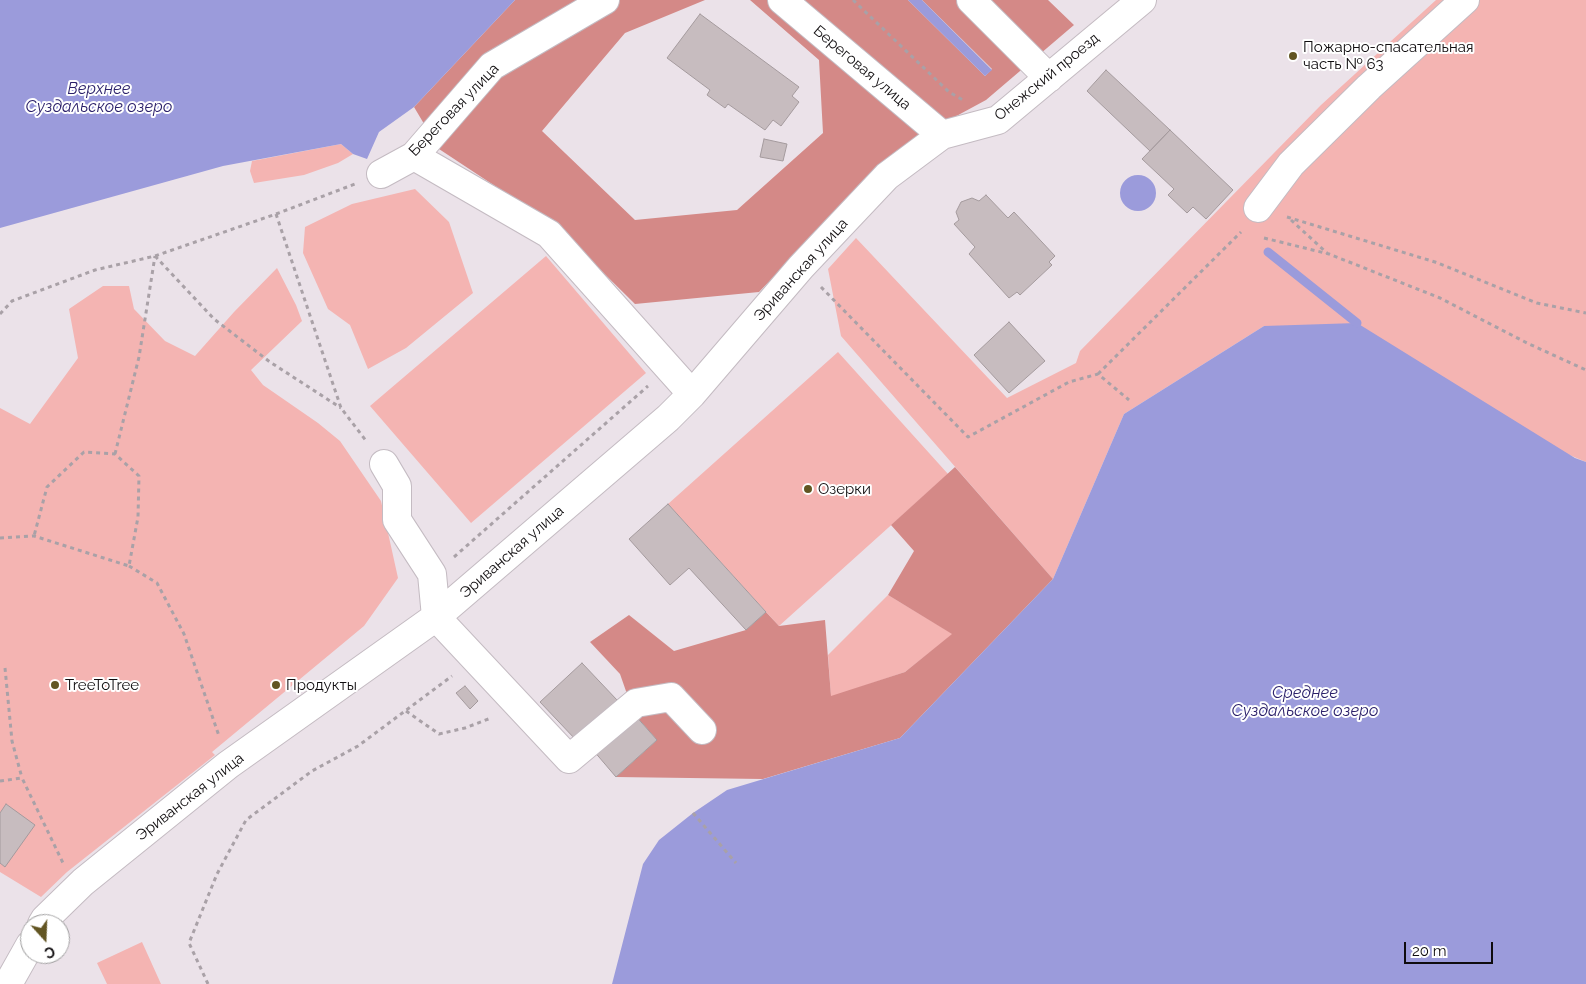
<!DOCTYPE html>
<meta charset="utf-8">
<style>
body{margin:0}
#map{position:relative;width:1586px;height:984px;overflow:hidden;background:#ebe2e9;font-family:Raleway,sans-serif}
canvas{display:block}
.north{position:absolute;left:20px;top:914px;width:50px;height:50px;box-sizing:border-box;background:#fff;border:1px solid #9f9e9f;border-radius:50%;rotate:160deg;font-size:14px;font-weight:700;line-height:20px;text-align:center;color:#0f0c0e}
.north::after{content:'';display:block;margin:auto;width:18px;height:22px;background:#625522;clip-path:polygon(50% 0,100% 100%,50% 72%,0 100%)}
.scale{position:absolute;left:1404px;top:942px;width:89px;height:22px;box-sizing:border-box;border:2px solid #0f0c0e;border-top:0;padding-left:6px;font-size:15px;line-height:18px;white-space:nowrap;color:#0f0c0e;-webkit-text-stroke:4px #fff;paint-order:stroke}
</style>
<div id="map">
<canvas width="1586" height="984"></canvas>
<div class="north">С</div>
<div class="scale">20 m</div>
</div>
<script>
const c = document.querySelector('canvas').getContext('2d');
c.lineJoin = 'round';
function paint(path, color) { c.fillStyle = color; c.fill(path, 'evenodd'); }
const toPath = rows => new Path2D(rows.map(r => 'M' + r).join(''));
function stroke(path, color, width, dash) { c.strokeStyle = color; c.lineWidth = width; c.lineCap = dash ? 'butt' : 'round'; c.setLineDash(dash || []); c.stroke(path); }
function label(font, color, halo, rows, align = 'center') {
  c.font = font + ' Raleway,sans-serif'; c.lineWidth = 4; c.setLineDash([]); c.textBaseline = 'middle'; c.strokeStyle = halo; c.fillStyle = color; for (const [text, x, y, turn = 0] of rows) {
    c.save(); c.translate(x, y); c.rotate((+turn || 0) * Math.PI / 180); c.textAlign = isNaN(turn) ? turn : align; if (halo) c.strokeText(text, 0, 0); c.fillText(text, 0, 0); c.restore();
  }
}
const green = toPath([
 [1436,0,1586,0,1586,462,1264,326,1124,414,1053,579,841,336,828,269,856,238,1007,398,1076,363,1080,351,1321,105],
 [341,144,353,154,338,163,304,175,254,183,250,171,252,161],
 [415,189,449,222,473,293,406,348,368,369,350,325,328,309,303,253,305,227,352,204],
 [546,256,646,373,471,523,370,406],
 [277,268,296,305,302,321,251,370,263,385,318,423,340,441,381,501,398,578,364,626,212,752,215,755,67,872,41,897,0,872,0,408,30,424,78,358,69,309,103,286,129,286,134,309,165,341,195,356,234,312],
 [838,352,948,474,779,626,668,504],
 [888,595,953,634,905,672,831,697,828,655],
 [142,942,161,984,107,984,97,963]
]);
const forest = toPath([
 [515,0,705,0,625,33,542,131,635,220,737,210,823,133,819,60,750,0,908,0,985,76,992,69,922,0,1048,0,1074,25,986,100,949,120,876,170,759,292,635,304,557,227,439,149,414,107],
 [955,467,1053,579,900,738,763,779,616,777,657,740,634,714,620,674,590,642,629,615,674,651,746,630,766,612,779,626,825,620,831,696,905,672,952,634,888,595,914,551,891,525]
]);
const water = toPath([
 [0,0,515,0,414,107,379,132,367,159,353,154,341,144,223,166,0,228],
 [908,0,922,0,992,70,985,76],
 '1120 193a18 18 0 1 1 36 0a18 18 0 1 1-36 0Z',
 [1357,323,1575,458,1586,462,1586,984,612,984,643,864,659,840,693,813,727,790,900,738,1053,579,1124,414,1264,326]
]);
const stream = toPath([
 [1268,252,1357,323]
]);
const building = toPath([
 [700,14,799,87,792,96,799,102,781,126,773,120,765,130,728,104,725,108,707,95,710,90,667,58,700,14],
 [1106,70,1170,130,1150,151,1087,91,1106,70],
 [1170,130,1233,190,1206,219,1193,207,1187,213,1168,195,1174,189,1142,159,1170,130],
 [764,139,787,144,783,161,760,157,764,139],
 [986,195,1008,218,1014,212,1055,256,1049,262,1052,265,1020,295,1017,292,1009,298,969,254,975,247,954,224,959,220,956,212,961,202,972,198,979,201,986,195],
 [1009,322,1045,361,1009,393,974,355,1009,322],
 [668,504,766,612,746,630,689,568,670,585,629,539,668,504],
 [582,663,617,700,576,740,540,702,582,663],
 [465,686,478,701,470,709,456,693,465,686],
 [634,714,657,740,616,777,593,750,634,714],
 [6,804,35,825,5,867,0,863,0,813,6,804]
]);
const path = toPath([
 [853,0,949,92,963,100],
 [276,214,341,408,367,442],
 [1287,217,1435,262,1537,303,1586,313],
 [1291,220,1327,253],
 [1264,238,1329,254,1440,298,1527,343,1586,370],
 [155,256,214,319,270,362,341,408],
 [821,287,968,437,1069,382,1098,374,1129,400],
 [0,314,12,301,95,270,155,256,276,214,355,184],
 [1098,374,1241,232],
 [115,454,139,357,155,256],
 [0,538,34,536,129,566,138,517,139,476,115,454,84,452,47,487,34,536],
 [454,557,648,386],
 [129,566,157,583,184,634,219,736],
 [5,668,12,741,22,778],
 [406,711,439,734,465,728,491,718],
 [0,781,22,778,63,863],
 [693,813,736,863],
 [208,984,189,943,217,874,246,820,312,771,358,746,452,676]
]);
const minor = toPath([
 [782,0,942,135],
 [971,0,1049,78],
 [414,156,549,234,692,394],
 [381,174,414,156,492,66,605,0],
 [1258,208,1291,164,1369,87,1465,0],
 [384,464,397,486,397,520,432,574,436,617,569,759,636,703,671,697,702,730],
 [42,924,45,919,83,882,228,765,436,617,668,418,692,394,801,267,887,176,942,135,998,120,1142,0],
 [8,984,30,945]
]);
const markers = [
 [1293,56,5,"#625522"],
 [808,489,5,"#625522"],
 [55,685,5,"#625522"],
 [276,685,5,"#625522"]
];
const poiNames = [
 ["Пожарно-спасательная",1303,47],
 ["часть № 63",1303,64],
 ["Озерки",818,489],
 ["TreeToTree",65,685],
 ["Продукты",286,685]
];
const streetNames = [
 ["Береговая улица",862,68,40],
 ["Онежский проезд",1047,77,-39],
 ["Береговая улица",454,110,-46],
 ["Эриванская улица",801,270,-48],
 ["Эриванская улица",512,552,-41],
 ["Эриванская улица",190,797,-38]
];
const waterNames = [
 ["Верхнее",99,89],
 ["Суздальское озеро",99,107],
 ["Среднее",1305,693],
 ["Суздальское озеро",1305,711]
];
paint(green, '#f4b4b2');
paint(forest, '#d48987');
paint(water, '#9b9bdb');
stroke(stream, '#9b9bdb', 9);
paint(building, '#c7bcbf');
stroke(building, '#a49a9d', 1);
stroke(minor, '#c4bbc2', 30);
stroke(path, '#a9a1a7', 3, [4, 4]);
stroke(minor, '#fff', 28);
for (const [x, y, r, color] of markers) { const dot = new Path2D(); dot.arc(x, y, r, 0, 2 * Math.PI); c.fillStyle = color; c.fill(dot); stroke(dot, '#fff', 2); }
label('15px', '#0f0c0e', '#fff', poiNames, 'left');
label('15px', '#0f0c0e', '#fff', streetNames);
label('italic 16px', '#2b206a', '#fff', waterNames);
</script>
